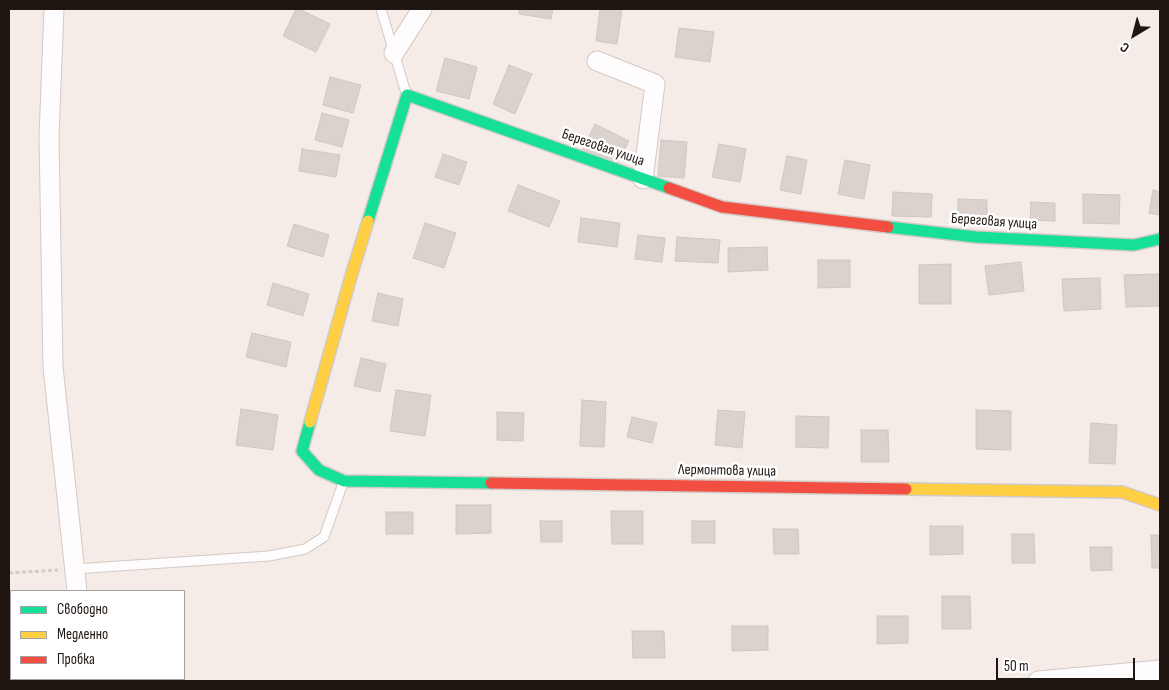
<!DOCTYPE html>
<meta charset="utf-8">
<style>
body{margin:0}
#map{position:relative;width:1169px;height:690px;overflow:hidden;background:#f5ece8;font-family:"Sofia Sans Condensed",sans-serif}
canvas{display:block}
.frame{position:absolute;inset:0;border:10px solid #1f1511;pointer-events:none}
.legend{position:absolute;left:10px;top:590px;width:175px;height:90px;box-sizing:border-box;background:#fff;border:1px solid #a5a1a0;margin:0;padding:6px 9px;list-style:none;font-size:15px;color:#1f1511}
.legend li{display:flex;align-items:center;gap:10px;height:25px}
.legend b{width:25px;border:1px solid #a5a1a0}
.north{position:absolute;left:1109px;top:10px;width:50px;height:50px;-webkit-text-stroke:4px #fff;paint-order:stroke;rotate:217deg;font-size:14px;font-weight:700;line-height:20px;text-align:center;color:#1f1511}
.north::after{content:'';display:block;margin:auto;width:18px;height:22px;background:#1f1511;clip-path:polygon(50% 0,100% 100%,50% 72%,0 100%)}
.scale{position:absolute;left:996px;top:658px;width:139px;height:22px;box-sizing:border-box;border:2px solid #1f1511;border-top:0;padding-left:6px;font-size:15px;line-height:18px;white-space:nowrap;color:#1f1511;-webkit-text-stroke:4px #fff;paint-order:stroke}
</style>
<div id="map">
<canvas width="1169" height="690"></canvas>
<div class="frame"></div>
<ul class="legend">
<li><b style="height:6px;background:#16e098"></b>Свободно</li>
<li><b style="height:6px;background:#ffcf43"></b>Медленно</li>
<li><b style="height:6px;background:#f24e42"></b>Пробка</li>
</ul>
<div class="north">С</div>
<div class="scale">50 m</div>
</div>
<script>
const c = document.querySelector('canvas').getContext('2d');
c.lineJoin = 'round';
function paint(path, color) { c.fillStyle = color; c.fill(path, 'evenodd'); }
const toPath = rows => new Path2D(rows.map(r => 'M' + r).join(''));
function stroke(path, color, width, dash) { c.strokeStyle = color; c.lineWidth = width; c.lineCap = dash ? 'butt' : 'round'; c.setLineDash(dash || []); c.stroke(path); }
function label(font, color, halo, rows, align = 'center') {
  c.font = font + ' "Sofia Sans Condensed",sans-serif'; c.lineWidth = 5; c.setLineDash([]); c.textBaseline = 'middle'; c.strokeStyle = halo; c.fillStyle = color; for (const [text, x, y, turn = 0] of rows) {
    c.save(); c.translate(x, y); c.rotate((+turn || 0) * Math.PI / 180); c.textAlign = isNaN(turn) ? turn : align; if (halo) c.strokeText(text, 0, 0); c.fillText(text, 0, 0); c.restore();
  }
}
const building = toPath([
 [296,9,299,9,330,24,316,52,283,36,296,9],
 [519,9,553,9,551,19,519,14,519,9],
 [600,9,622,9,617,44,596,41,600,9],
 [679,28,714,32,710,62,675,57,679,28],
 [445,58,477,67,469,99,436,91,445,58],
 [509,65,532,74,515,114,493,104,509,65],
 [330,77,361,85,353,113,323,105,330,77],
 [322,113,349,120,342,147,315,140,322,113],
 [595,124,629,141,615,168,582,151,595,124],
 [661,140,687,142,684,178,658,176,661,140],
 [719,144,746,149,740,182,712,177,719,144],
 [302,149,340,155,336,177,299,171,302,149],
 [443,154,467,162,459,185,435,177,443,154],
 [787,156,807,160,801,194,780,190,787,156],
 [845,160,870,165,864,199,838,194,845,160],
 [518,185,560,201,549,227,508,211,518,185],
 [1153,190,1160,192,1160,215,1149,213,1153,190],
 [893,192,932,194,931,217,892,216,893,192],
 [1083,194,1120,195,1119,224,1083,223,1083,194],
 [958,199,987,200,987,223,958,223,958,199],
 [1031,202,1055,203,1055,221,1030,220,1031,202],
 [581,218,620,223,617,247,578,242,581,218],
 [425,223,456,233,444,268,413,258,425,223],
 [294,224,329,235,323,257,287,246,294,224],
 [638,235,665,238,662,262,635,259,638,235],
 [677,237,720,240,718,263,675,261,677,237],
 [767,247,768,270,728,272,728,248,767,247],
 [818,260,850,260,850,287,818,288,818,260],
 [1021,262,1024,291,989,295,985,266,1021,262],
 [951,264,951,304,919,304,919,265,951,264],
 [1160,274,1160,306,1126,307,1124,275,1160,274],
 [1100,278,1101,309,1064,311,1062,279,1100,278],
 [273,283,309,294,303,316,267,305,273,283],
 [378,293,403,299,398,326,372,321,378,293],
 [252,333,291,342,286,367,246,357,252,333],
 [361,358,386,364,380,392,354,386,361,358],
 [396,390,431,395,425,436,390,431,396,390],
 [582,400,606,402,604,447,580,446,582,400],
 [241,409,278,415,273,450,236,445,241,409],
 [718,410,745,412,742,448,715,445,718,410],
 [976,410,1011,411,1011,450,976,449,976,410],
 [497,412,524,413,523,441,497,440,497,412],
 [796,416,829,417,828,448,796,447,796,416],
 [632,417,657,423,652,443,627,437,632,417],
 [1091,423,1117,425,1115,464,1089,463,1091,423],
 [861,430,888,430,889,462,861,462,861,430],
 [456,505,491,505,491,533,456,534,456,505],
 [611,511,643,511,643,544,612,544,611,511],
 [386,512,413,512,413,534,386,534,386,512],
 [540,521,562,521,562,542,541,542,540,521],
 [692,521,715,521,715,543,692,543,692,521],
 [930,526,963,526,963,554,930,555,930,526],
 [773,529,798,529,799,554,774,554,773,529],
 [1012,534,1034,534,1035,563,1012,563,1012,534],
 [1151,535,1160,535,1160,568,1152,568,1151,535],
 [1090,547,1112,547,1112,570,1091,571,1090,547],
 [942,596,970,596,971,629,942,629,942,596],
 [877,616,908,616,908,643,877,644,877,616],
 [732,626,768,626,768,650,732,651,732,626],
 [632,631,664,631,665,658,633,658,632,631]
]);
const path = toPath([
 [9,573,58,570]
]);
const lane = toPath([
 [381,9,406,93],
 [74,569,269,556,305,549,324,537,343,483]
]);
const street = toPath([
 [54,9,49,136,53,367,77,591],
 [394,53,422,9],
 [597,61,655,84,643,179],
 [85,679,85,681],
 [1038,681,1160,670]
]);
const fast = toPath([
 [368,221,407,95,669,188],
 [888,227,976,237,1134,245,1160,239],
 [310,422,302,451,319,470,344,481,491,483]
]);
const slow = toPath([
 [310,422,352,273,368,221],
 [906,489,1122,492,1160,505]
]);
const jam = toPath([
 [669,188,722,207,888,227],
 [491,483,906,489]
]);
const streetNames = [
 ["Береговая улица",603,148,19],
 ["Береговая улица",994,222,4],
 ["Лермонтова улица",727,471,1]
];
paint(building, '#dbd2cd');
stroke(building, '#cec6c2', 1);
stroke(lane, '#d3c9c5', 11);
stroke(street, '#d3c9c5', 21);
stroke(fast, '#d3c9c5', 14);
stroke(slow, '#d3c9c5', 14);
stroke(jam, '#d3c9c5', 14);
stroke(path, '#d0ccca', 3, [4, 2.5]);
stroke(lane, '#fefcfc', 9);
stroke(street, '#fefcfc', 19);
stroke(fast, '#16e098', 11);
stroke(slow, '#ffcf43', 11);
stroke(jam, '#f24e42', 11);
label('15px', '#1f1511', '#fff', streetNames);
</script>
